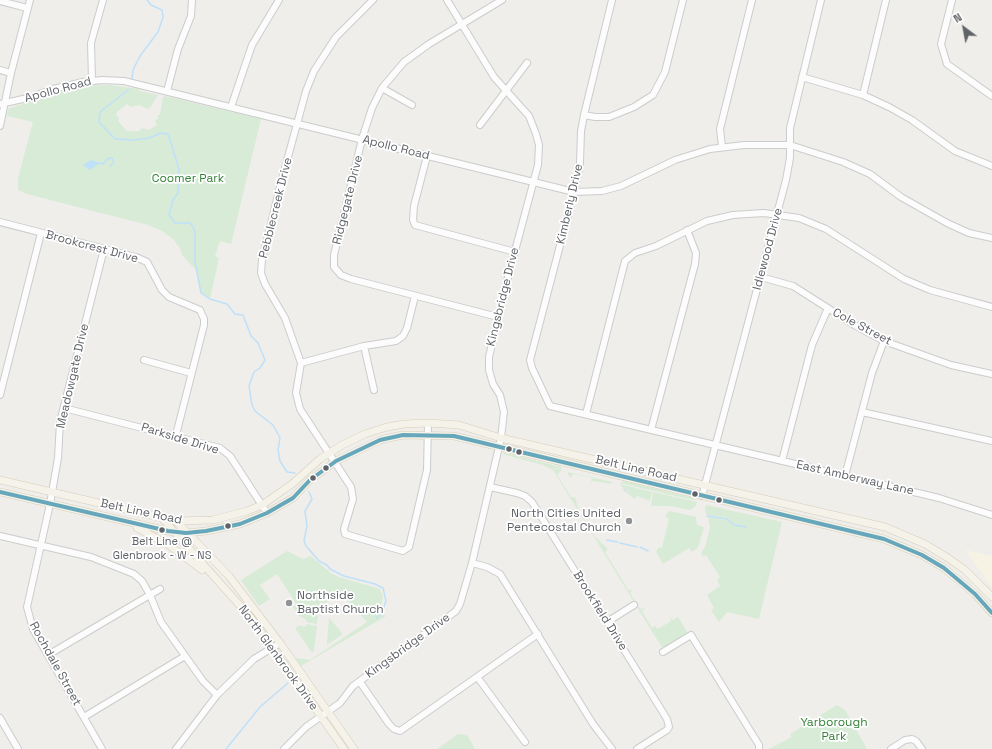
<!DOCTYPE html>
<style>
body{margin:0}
#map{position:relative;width:992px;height:749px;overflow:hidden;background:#efeeea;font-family:"Space Grotesk",sans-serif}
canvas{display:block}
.north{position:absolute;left:944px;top:8px;width:40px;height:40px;-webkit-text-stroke:3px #fff;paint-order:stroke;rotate:328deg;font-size:11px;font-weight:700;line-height:16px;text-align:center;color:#5f6368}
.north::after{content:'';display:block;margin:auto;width:14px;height:18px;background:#5f6368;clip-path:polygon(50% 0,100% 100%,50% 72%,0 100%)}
</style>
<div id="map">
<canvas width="992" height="749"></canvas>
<div class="north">N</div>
</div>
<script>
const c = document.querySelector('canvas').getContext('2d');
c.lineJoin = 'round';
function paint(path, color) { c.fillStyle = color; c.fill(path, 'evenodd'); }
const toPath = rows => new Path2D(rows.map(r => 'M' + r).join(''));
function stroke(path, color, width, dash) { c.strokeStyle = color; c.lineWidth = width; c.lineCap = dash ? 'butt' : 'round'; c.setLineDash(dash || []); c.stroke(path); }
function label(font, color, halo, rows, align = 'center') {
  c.font = font + ' "Space Grotesk",sans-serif'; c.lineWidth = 3.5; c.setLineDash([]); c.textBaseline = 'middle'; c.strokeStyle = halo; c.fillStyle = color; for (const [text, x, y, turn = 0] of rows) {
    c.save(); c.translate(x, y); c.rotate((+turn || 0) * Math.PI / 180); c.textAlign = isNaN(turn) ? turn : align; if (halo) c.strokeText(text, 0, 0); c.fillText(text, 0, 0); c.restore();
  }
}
const commercial = toPath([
 [965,550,992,556,992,587]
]);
const green = toPath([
 [109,85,139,89,139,91,158,95,150,108,147,109,140,105,131,107,127,104,117,112,116,115,119,118,118,121,127,131,139,131,142,128,149,130,157,125,155,120,158,119,158,115,160,115,163,97,165,96,261,119,231,244,220,241,215,256,219,258,210,299,201,293,196,270,182,255,181,250,174,240,162,231,148,225,27,194,18,190,18,178,33,122,7,116,8,109,64,90,82,86],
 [505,453,561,467,562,469,548,467,562,470,557,475,571,497,575,497,579,511,595,537,608,549,605,552,629,591,633,589,630,593,640,609,645,608,642,611,652,628,655,626,658,629,671,621,670,617,673,620,678,617,687,632,685,636,665,648,661,646,553,470,543,465,502,454],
 [567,472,612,482,611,484,594,481,591,482,592,478,573,474,570,478],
 [624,481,693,498,697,501,620,483],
 [620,484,652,492,650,501,637,496,634,499,626,492,628,488,626,488,624,490],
 [653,492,697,502,696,506,690,510,671,506,651,506],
 [706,505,782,522,759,619,727,612,719,622,711,610,714,608,707,595,720,586,717,580,720,577,706,555,703,557,701,553,705,547,710,528,708,517,726,520,727,518,707,515,705,510],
 [670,511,696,517,697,525,704,527,699,545,696,549,692,552,689,548,663,564,656,552,659,547,662,548,669,518,666,517,666,514],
 [287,551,303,559,311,556,332,574,342,578,380,589,383,597,379,611,386,616,301,666,296,659,297,658,310,660,367,622,341,593,319,607,317,624,307,622,305,619,299,616,293,607,297,605,277,574,260,585,270,599,259,606,241,580],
 [329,618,343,634,327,645,327,643],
 [307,624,317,626,314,650,312,653,295,628,300,625,305,627],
 [837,705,845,710,867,749,769,749,792,737,790,734],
 [458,734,467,735,475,749,437,749]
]);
const water = toPath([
 [91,160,100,163,90,170,83,165]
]);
const stream = toPath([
 [132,79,133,70,140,56,158,32,163,17,162,10,151,5,147,0],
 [128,90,100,112,99,122,115,139,133,140,149,138,161,133,168,134,179,169,178,193,173,200,169,215,175,223,190,223,193,227,195,232,195,262,201,293,210,299,227,304,235,314,243,315,251,336,258,343,265,360,260,368,254,372,249,386,252,405,255,411,273,425,280,438,278,450,280,461,287,472,295,473],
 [100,163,103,164,109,158,112,158,114,163,110,166],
 [625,491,626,489],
 [309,492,312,499,305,511,307,526,304,541,306,546,319,561,327,565,330,569,344,576,375,584,383,588,386,601,382,612,377,618],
 [707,516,727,519,734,525,746,527],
 [607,540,617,542],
 [620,543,637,547],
 [640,547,648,551],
 [226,749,260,707,288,683]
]);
const minor = toPath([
 [373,0,336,37,314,71,306,91,282,179,262,260,261,273,265,284,285,318,301,363,296,393,300,409,351,487,353,499,344,529,345,534,403,551,409,547,427,470,428,423],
 [612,0,584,115,581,131,580,163,574,192,530,360,532,368,550,406,939,498,992,515],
 [952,0,941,44,947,64,992,96],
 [0,1,27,8],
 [0,70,11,73],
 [802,77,863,95,889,107,912,120,955,151,992,166],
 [92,80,91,43,103,0],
 [382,88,412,105],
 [167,91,178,49,191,16,192,0],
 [863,95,886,0],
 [0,104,32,97,53,89,83,82,102,80,124,81,574,192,602,191,621,186,675,160,710,149,744,145,790,145,843,162,870,174,901,197,947,223,969,233,992,238],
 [231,107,252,45,279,0],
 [584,115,595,117,609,117,634,107,653,95,665,72,683,0],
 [480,125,527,63],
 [0,126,11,73,30,0],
 [722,147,720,129,752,0],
 [427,156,414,206,413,220,415,225,515,252],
 [0,222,136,257,147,262,162,290,169,297,200,310,204,319,204,325,176,435],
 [761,277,793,286,856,326,884,341,951,365,992,374],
 [498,317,351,279,341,275,334,267,334,255,362,139,372,108,382,88,404,62,429,44,502,0],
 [364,346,374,390],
 [144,360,191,373],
 [301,363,364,346,396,341,403,336,407,328,415,296],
 [0,395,41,233],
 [64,408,220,448,230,456,267,513],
 [862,412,992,441],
 [586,414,625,261,635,253,656,246,707,221,733,215,764,213,799,218,826,229,904,279,930,290,992,307],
 [651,430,695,264,696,253,687,230],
 [782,461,812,345,828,308],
 [845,476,872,373,884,341],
 [490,487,517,493,525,496,532,502,667,719,669,727,667,730,637,749],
 [702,496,786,180,790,158,790,128,821,0],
 [0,536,91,557,134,574,142,581,150,595,161,622,203,681,217,695],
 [472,563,487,567,500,574,593,724,612,749],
 [607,622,634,605],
 [663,652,691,635,759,745,759,749],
 [48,655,160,589],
 [478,678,525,742],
 [360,682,389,724,394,729,400,731,538,634],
 [84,717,185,656],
 [0,718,18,749],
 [102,749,33,629,27,607,50,504,58,458,60,422,104,249],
 [176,749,217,695,254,659,280,643],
 [284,749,306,727,340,703,353,686,456,611,460,604,472,563,501,438,504,412,500,395,493,384,489,370,489,357,508,277,538,165,539,145,536,134,529,116,494,77,447,0],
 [891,749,905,740,912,739,916,741,922,749]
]);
const major = toPath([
 [0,480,176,521,213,520,247,511,262,505,292,484,320,459,342,445,365,434,387,427,404,424,428,423,459,425,501,438,885,527,925,544,948,558,965,570,992,597],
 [0,492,168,531,186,533,206,531,240,524,267,513,293,498,310,480,336,461,380,440,403,435,454,436,884,539,922,555,944,568,975,594,992,613],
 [161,517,251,618,344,749],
 [176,521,229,576,280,643,354,749],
 [137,528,169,545,202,570]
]);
const bus1 = toPath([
 [0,492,168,531,186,533,206,531,240,524,267,513,293,498,310,480,336,461,380,440,403,435,454,436,884,539,922,555,944,568,975,594,992,613]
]);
const markers = [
 [509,449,3.5,"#5f6368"],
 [519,452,3.5,"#5f6368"],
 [326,468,3.5,"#5f6368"],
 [313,478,3.5,"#5f6368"],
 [695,494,3.5,"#5f6368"],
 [719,500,3.5,"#5f6368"],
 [629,521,4,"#919496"],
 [228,526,3.5,"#5f6368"],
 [162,530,3.5,"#5f6368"],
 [289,603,4,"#919496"]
];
const busNames = [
 ["Belt Line @",162,542],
 ["Glenbrook - W - NS",162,556]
];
const streetNames = [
 ["Apollo Road",58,90,-15],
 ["Apollo Road",396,148,14],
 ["Ridgegate Drive",348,200,-76],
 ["Kimberly Drive",570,204,-77],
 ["Pebblecreek Drive",276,208,-76],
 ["Brookcrest Drive",92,247,15],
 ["Idlewood Drive",768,249,-75],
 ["Kingsbridge Drive",503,297,-76],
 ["Cole Street",862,327,28],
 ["Meadowgate Drive",73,376,-77],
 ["Parkside Drive",180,439,17],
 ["Belt Line Road",636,469,13],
 ["East Amberway Lane",855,478,13],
 ["Belt Line Road",141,512,12],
 ["Brookfield Drive",600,611,58],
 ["Kingsbridge Drive",408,646,-36],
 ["North Glenbrook Drive",278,658,54],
 ["Rochdale Street",55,664,61]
];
const parkNames = [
 ["Coomer Park",188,179],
 ["Yarborough",834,723],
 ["Park",834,737]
];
const poiNames = [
 ["North Cities United",621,514],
 ["Pentecostal Church",621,528],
 ["Northside",297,596,"left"],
 ["Baptist Church",297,610,"left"]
];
paint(commercial, '#f7f3e4');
paint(green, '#d8ebd6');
paint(water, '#bfe0f9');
stroke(stream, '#bfe0f9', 1.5);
stroke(minor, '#cbcccc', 8);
stroke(major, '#d7ceb8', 8);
stroke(minor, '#fdfcfc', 6);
stroke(major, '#f4f2e9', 7);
stroke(bus1, '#67a7bb', 4);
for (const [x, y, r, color] of markers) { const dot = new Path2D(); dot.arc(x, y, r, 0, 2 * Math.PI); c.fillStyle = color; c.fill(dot); stroke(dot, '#fff', 1.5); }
label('11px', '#5f6368', '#fff', busNames);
label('12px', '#5f6368', '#fff', streetNames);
label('12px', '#348238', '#fff', parkNames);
label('12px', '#5f6368', '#fff', poiNames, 'right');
</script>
